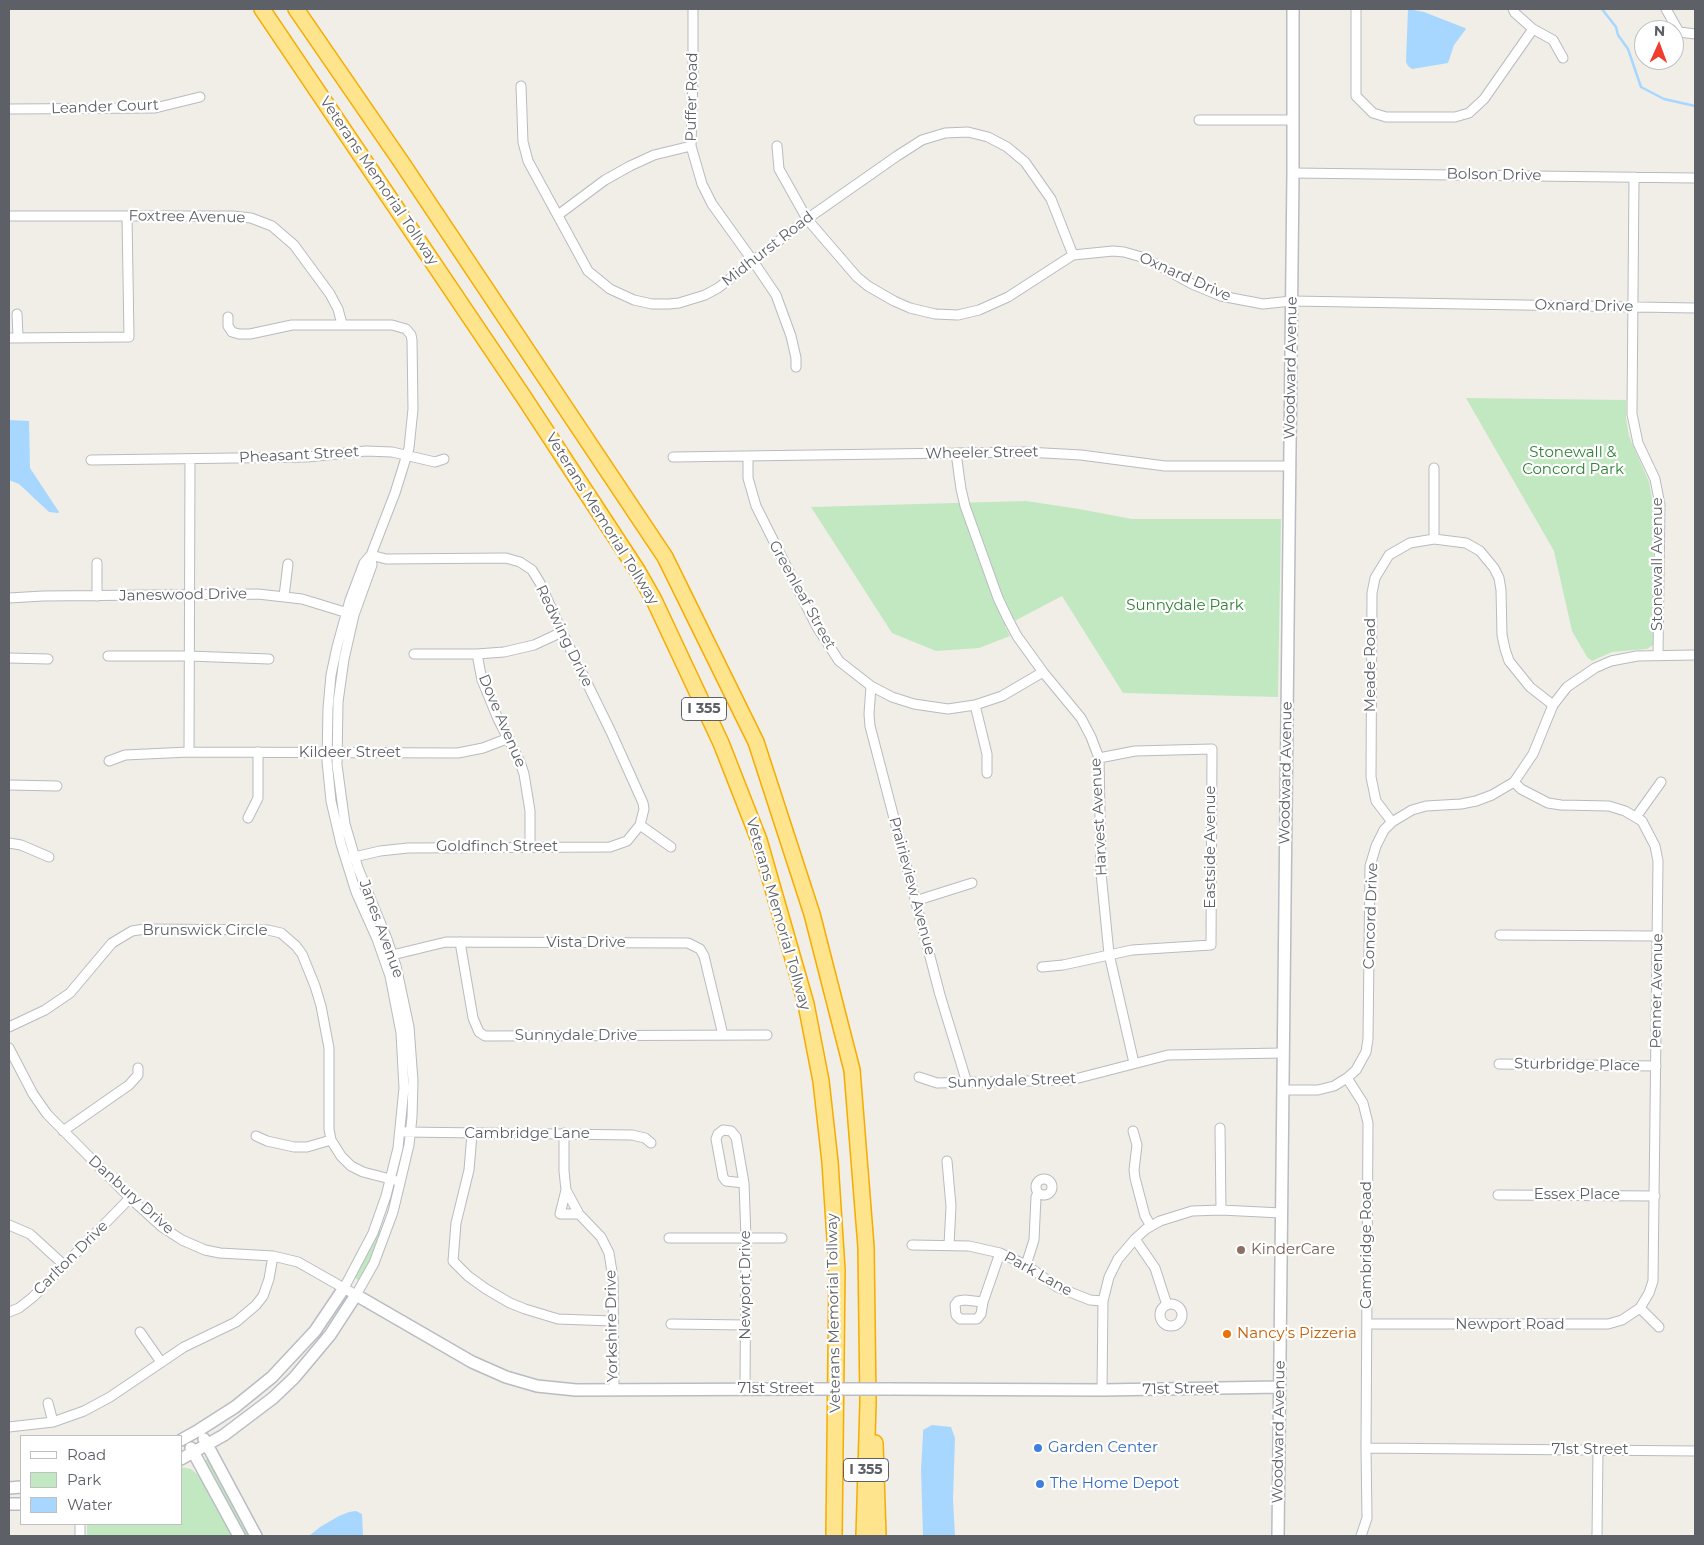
<!DOCTYPE html>
<style>
body{margin:0}
#map{position:relative;width:1704px;height:1545px;overflow:hidden;background:#f0eee6;font-family:Montserrat,sans-serif}
canvas{display:block}
.frame{position:absolute;inset:0;border:10px solid #5d6167;pointer-events:none}
.legend{position:absolute;left:20px;top:1435px;width:162px;height:90px;box-sizing:border-box;background:#fff;border:1px solid #bec0c2;margin:0;padding:6px 9px;list-style:none;font-size:15px;color:#5d6167}
.legend li{display:flex;align-items:center;gap:10px;height:25px}
.legend b{width:25px;border:1px solid #bec0c2}
.north{position:absolute;left:1634px;top:20px;width:50px;height:50px;box-sizing:border-box;background:#fff;border:1px solid #bec0c2;border-radius:50%;rotate:2deg;font-size:14px;font-weight:700;line-height:20px;text-align:center;color:#5d6167}
.north::after{content:'';display:block;margin:auto;width:18px;height:22px;background:#ef3e2d;clip-path:polygon(50% 0,100% 100%,50% 72%,0 100%)}
</style>
<div id="map">
<canvas width="1704" height="1545"></canvas>
<div class="frame"></div>
<ul class="legend">
<li><b style="height:6px;background:#fff"></b>Road</li>
<li><b style="height:14px;background:#c2e8c2"></b>Park</li>
<li><b style="height:14px;background:#a7d7ff"></b>Water</li>
</ul>
<div class="north">N</div>
</div>
<script>
const c = document.querySelector('canvas').getContext('2d');
c.lineJoin = 'round';
function paint(path, color) { c.fillStyle = color; c.fill(path, 'evenodd'); }
const toPath = rows => new Path2D(rows.map(r => 'M' + r).join(''));
function stroke(path, color, width, dash) { c.strokeStyle = color; c.lineWidth = width; c.lineCap = dash ? 'butt' : 'round'; c.setLineDash(dash || []); c.stroke(path); }
function label(font, color, halo, rows, align = 'center') {
  c.font = font + ' Montserrat,sans-serif'; c.lineWidth = 4.5; c.setLineDash([]); c.textBaseline = 'middle'; c.strokeStyle = halo; c.fillStyle = color; for (const [text, x, y, turn = 0] of rows) {
    c.save(); c.translate(x, y); c.rotate((+turn || 0) * Math.PI / 180); c.textAlign = isNaN(turn) ? turn : align; if (halo) c.strokeText(text, 0, 0); c.fillText(text, 0, 0); c.restore();
  }
}
const green = toPath([
 [1466,398,1626,400,1626,418,1629,436,1649,482,1653,505,1654,641,1653,645,1647,649,1612,652,1592,661,1587,657,1572,631,1554,551],
 [1026,501,1079,509,1132,519,1281,519,1278,697,1123,693,1062,596,1005,626,1010,636,979,648,936,651,892,633,811,507],
 [379,1230,381,1231,374,1253,363,1276,358,1280,355,1278],
 [208,1459,251,1536,245,1536,203,1461],
 [181,1467,191,1469,201,1477,233,1536,87,1536,87,1524,181,1524]
]);
const water = toPath([
 [1408,9,1424,12,1465,28,1466,29,1454,45,1448,63,1412,69,1408,66,1406,62],
 [9,420,29,421,30,468,59,512,58,513,49,512,19,484,9,480],
 [932,1425,951,1427,955,1438,953,1499,955,1536,923,1536,921,1470,923,1435,923,1430],
 [356,1511,362,1514,363,1536,309,1536,320,1527,339,1516,349,1512]
]);
const stream = toPath([
 [1602,9,1616,27,1618,35,1628,49,1641,87,1664,99,1695,106]
]);
const street = toPath([
 [693,9,693,75,691,146,702,184,712,204,753,261,776,295,791,336,796,358,796,367],
 [1356,9,1356,96,1373,113,1386,117,1455,117,1469,113,1484,99,1533,29],
 [1513,9,1515,13,1533,29,1553,40,1563,58],
 [1666,9,1679,32,1695,34],
 [521,86,523,142,528,161,588,271,610,289,634,300,652,304,669,304,679,303,705,295,718,288,807,219,897,156,922,140,945,133,968,132,988,137,1007,147,1025,162,1051,199,1073,255],
 [9,109,155,108,200,97],
 [1199,120,1293,120],
 [777,146,779,169,807,219,857,277,868,286,894,301,910,308,935,314,958,315,979,310,1008,297,1073,255,1113,251,1124,252,1145,258,1192,284,1221,296,1263,304,1292,301,1695,308],
 [1293,173,1695,178],
 [1634,177,1632,414,1638,443,1655,479,1660,505,1658,655],
 [558,215,605,180,630,166,654,155,691,146],
 [9,216,233,216,251,218,272,226,294,245,330,294,338,309,342,324],
 [17,314,18,337],
 [9,338,129,337,127,217],
 [956,453,961,489,965,506,998,598,1008,619,1017,636,1043,672,1081,718,1091,737,1099,758,1101,873,1109,954,1134,1063],
 [748,456,748,478,756,506,817,627,839,661,871,686,892,697,914,704,948,709,975,705,1002,696,1043,672],
 [673,457,1026,452,1081,455,1165,466,1290,466],
 [91,460,307,457,366,451,392,452,435,462,444,459],
 [1434,539,1434,468],
 [97,563,97,596],
 [284,596,288,564],
 [9,598,43,596,258,594,302,599,351,614],
 [414,654,477,654,504,652,534,645,562,632],
 [477,654,482,680,498,719,520,762,524,774,530,811,530,847],
 [108,656,189,656,269,659],
 [9,658,48,659],
 [871,686,869,714,870,726,940,995,967,1083],
 [975,705,987,754,987,773],
 [189,752,190,459],
 [109,761,125,755,189,752,458,753,483,748,509,738],
 [9,785,57,786],
 [1636,817,1661,782],
 [248,818,258,798,258,752],
 [1392,822,1376,801,1371,777,1372,593,1375,578,1389,555,1410,543,1434,539,1466,543,1480,551,1494,568,1499,578,1501,590,1502,635,1505,649,1509,661,1530,687,1553,705],
 [640,825,671,847],
 [9,843,21,845,49,857],
 [350,858,380,851,408,848,610,847,627,841,640,825,644,809,643,803,611,732,562,632,540,583,532,570,520,562,506,558,386,559,371,555],
 [915,901,972,883],
 [1500,935,1657,936],
 [460,942,473,1018,479,1032,485,1036,767,1035],
 [388,956,446,942,688,943,700,949,704,956,723,1035],
 [1042,967,1063,965,1132,950,1211,945,1212,749,1135,751,1099,758],
 [9,1027,45,1010,70,993,112,943,132,931,145,929,268,930,281,933,296,946,302,954,315,986,321,1006,329,1048,329,1129,331,1140,341,1156,351,1166,363,1172,394,1180],
 [9,1048,33,1094,47,1114,130,1198,162,1227,182,1240,205,1250,220,1253,273,1256,298,1262,356,1295,374,1263,393,1212,409,1145,412,1117,413,1081,409,1027,396,966,387,939,358,868,345,824,337,765,338,702,344,659,354,615,372,565,371,555,395,493,409,448,413,409,412,340,411,335,406,329,392,325,292,325,250,334,239,334,232,332,228,326,228,317],
 [1499,1064,1656,1066],
 [919,1077,937,1083,1071,1080,1168,1055,1283,1053],
 [1347,1078,1363,1103,1368,1123,1366,1448,1367,1518,1361,1536],
 [1283,1090,1318,1090,1334,1086,1347,1078,1356,1070,1366,1052,1368,1039,1370,866,1376,846,1384,830,1392,822,1412,810,1426,806,1461,804,1476,801,1492,795,1514,782,1533,754,1553,705,1567,687,1595,668,1611,661,1637,656,1695,655],
 [1220,1128,1221,1210],
 [723,1130,731,1131,736,1137,744,1183,726,1181,723,1177,716,1139,718,1134,723,1130],
 [63,1131,129,1085,138,1075,138,1068],
 [1133,1131,1137,1145,1134,1170,1135,1178,1145,1216,1151,1226],
 [405,1132,632,1135,645,1138,651,1143],
 [564,1133,564,1171,566,1190,560,1214,579,1214,601,1237,609,1253,613,1278,614,1390],
 [472,1134,469,1170,456,1223,453,1261,468,1276,486,1289,510,1303,525,1309,558,1319,612,1321],
 [256,1136,267,1141,294,1147,307,1147,331,1140],
 [947,1161,951,1206,949,1245],
 '1036 1187a8 8 0 1 1 16 0a8 8 0 1 1-16 0Z',
 [744,1183,746,1238,745,1388],
 [566,1190,579,1214],
 [1498,1195,1655,1196],
 [9,1225,30,1234,64,1265],
 [669,1238,782,1238],
 [1135,1239,1155,1268,1167,1305],
 [912,1245,969,1246,1000,1253,1026,1265,1057,1287,1090,1300,1103,1301],
 [1026,1265,1034,1240,1036,1197,1038,1193],
 [344,1288,373,1233,386,1196,398,1148,404,1088,401,1033,390,976,377,939,356,892,341,844,331,801,327,761,328,708,331,675,337,647,350,600,364,563,371,555],
 [983,1302,981,1314,977,1319,960,1319,956,1315,955,1305,958,1301,965,1300,983,1302,1000,1253],
 '1160 1315a11 11 0 1 1 22 0a11 11 0 1 1-22 0Z',
 [1640,1308,1659,1327],
 [9,1312,19,1308,33,1297,130,1198],
 [671,1324,746,1325],
 [1367,1324,1608,1324,1622,1320,1640,1308,1649,1293,1653,1281,1658,861,1655,846,1642,821,1625,811,1609,806,1561,805,1548,803,1521,789,1514,782],
 [140,1332,161,1362],
 [1102,1390,1103,1301,1109,1277,1118,1259,1135,1239,1146,1229,1160,1221,1192,1211,1221,1210,1281,1213],
 [48,1403,53,1422],
 [9,1427,53,1422,84,1411,110,1397,184,1347,236,1322,256,1305,263,1296,269,1279,273,1256],
 [1366,1448,1695,1451],
 [80,1524,80,1536],
 [1597,1536,1598,1450]
]);
const secondary = toPath([
 [889,1389,1102,1390,1279,1387],
 [204,1439,256,1536],
 [181,1440,199,1430,235,1407,272,1377,315,1331,344,1288],
 [191,1448,239,1536],
 [181,1459,224,1435,273,1398,294,1378,330,1335,356,1295,472,1362,506,1377,537,1386,576,1390,808,1389],
 [9,1488,21,1487],
 [9,1504,21,1504],
 [1278,1536,1293,173,1293,9]
]);
const highway = toPath([
 [262,9,523,396,637,570,654,600,721,743,759,840,806,1004,821,1081,830,1162,837,1270,834,1536],
 [296,9,402,163,665,557,756,742,812,914,852,1070,866,1247,868,1403,864,1536],
 [875,1443,878,1536]
]);
const secondaryBridge = toPath([
 [808,1389,889,1389]
]);
const markers = [
 [1241,1250,5,"#8d6e63"],
 [1227,1334,5,"#e8710a"],
 [1038,1448,5,"#3f7fe0"],
 [1040,1484,5,"#3f7fe0"]
];
const shields = [
 [704,709,45],
 [866,1470,45]
];
const shieldNames = [
 ["I 355",704,709],
 ["I 355",866,1470]
];
const streetNames = [
 ["Puffer Road",692,97,-89],
 ["Leander Court",105,107,-2],
 ["Bolson Drive",1494,175,1],
 ["Veterans Memorial Tollway",379,181,56],
 ["Foxtree Avenue",187,217,1],
 ["Midhurst Road",768,249,-38],
 ["Oxnard Drive",1185,277,24],
 ["Oxnard Drive",1584,306,1],
 ["Woodward Avenue",1291,368,-89],
 ["Wheeler Street",982,453,-1],
 ["Pheasant Street",299,455,-3],
 ["Veterans Memorial Tollway",602,519,58],
 ["Stonewall Avenue",1658,564,-90],
 ["Janeswood Drive",183,595,-1],
 ["Greenleaf Street",802,595,61],
 ["Redwing Drive",564,636,64],
 ["Meade Road",1371,665,-90],
 ["Dove Avenue",502,721,67],
 ["Kildeer Street",350,753],
 ["Woodward Avenue",1286,773,-89],
 ["Harvest Avenue",1099,817,-93],
 ["Goldfinch Street",497,847],
 ["Eastside Avenue",1211,847,-90],
 ["Prairieview Avenue",912,886,75],
 ["Veterans Memorial Tollway",778,914,74],
 ["Concord Drive",1371,916,-88],
 ["Janes Avenue",381,929,70],
 ["Brunswick Circle",205,931],
 ["Vista Drive",586,943],
 ["Penner Avenue",1657,991,-89],
 ["Sunnydale Drive",576,1036],
 ["Sturbridge Place",1577,1065,1],
 ["Sunnydale Street",1012,1081,-2],
 ["Cambridge Lane",527,1134],
 ["Danbury Drive",131,1195,42],
 ["Essex Place",1577,1195],
 ["Cambridge Road",1367,1245,-90],
 ["Carlton Drive",71,1258,-45],
 ["Park Lane",1038,1274,29],
 ["Newport Drive",746,1285,-90],
 ["Veterans Memorial Tollway",834,1313,-91],
 ["Newport Road",1510,1325],
 ["Yorkshire Drive",612,1326,-91],
 ["71st Street",776,1389],
 ["71st Street",1181,1389,-1],
 ["Woodward Avenue",1279,1432,-89],
 ["71st Street",1590,1450]
];
const parkNames = [
 ["Stonewall &",1573,453],
 ["Concord Park",1573,470],
 ["Sunnydale Park",1185,606]
];
const educationNames = [
 ["KinderCare",1251,1250]
];
const foodNames = [
 ["Nancy's Pizzeria",1237,1334]
];
const shopNames = [
 ["Garden Center",1048,1448],
 ["The Home Depot",1050,1484]
];
paint(green, '#c2e8c2');
paint(water, '#a7d7ff');
stroke(stream, '#a7d7ff', 2.5);
stroke(street, '#b8bbc0', 11);
stroke(secondary, '#b9bcc2', 14);
stroke(highway, '#f6ac00', 18);
stroke(street, '#fff', 9);
stroke(secondary, '#fff', 11);
stroke(highway, '#ffe48e', 15);
stroke(secondaryBridge, '#b9bcc2', 14, []);
stroke(secondaryBridge, '#fff', 11);
for (const [x, y, r, color] of markers) { const dot = new Path2D(); dot.arc(x, y, r, 0, 2 * Math.PI); c.fillStyle = color; c.fill(dot); stroke(dot, '#fff', 2); }
for (const [x, y, w] of shields) { const box = new Path2D(); box.roundRect(x - w / 2, y - 11.5, w, 23, 4); c.fillStyle = '#fff'; c.fill(box); stroke(box, '#5d6167', 1); }
label('bold 14px', '#5d6167', null, shieldNames);
label('15px', '#5d6167', '#fff', streetNames);
label('15px', '#318236', '#fff', parkNames);
label('15px', '#785e54', '#fff', educationNames, 'left');
label('15px', '#c56008', '#fff', foodNames, 'left');
label('15px', '#366cbe', '#fff', shopNames, 'left');
</script>
